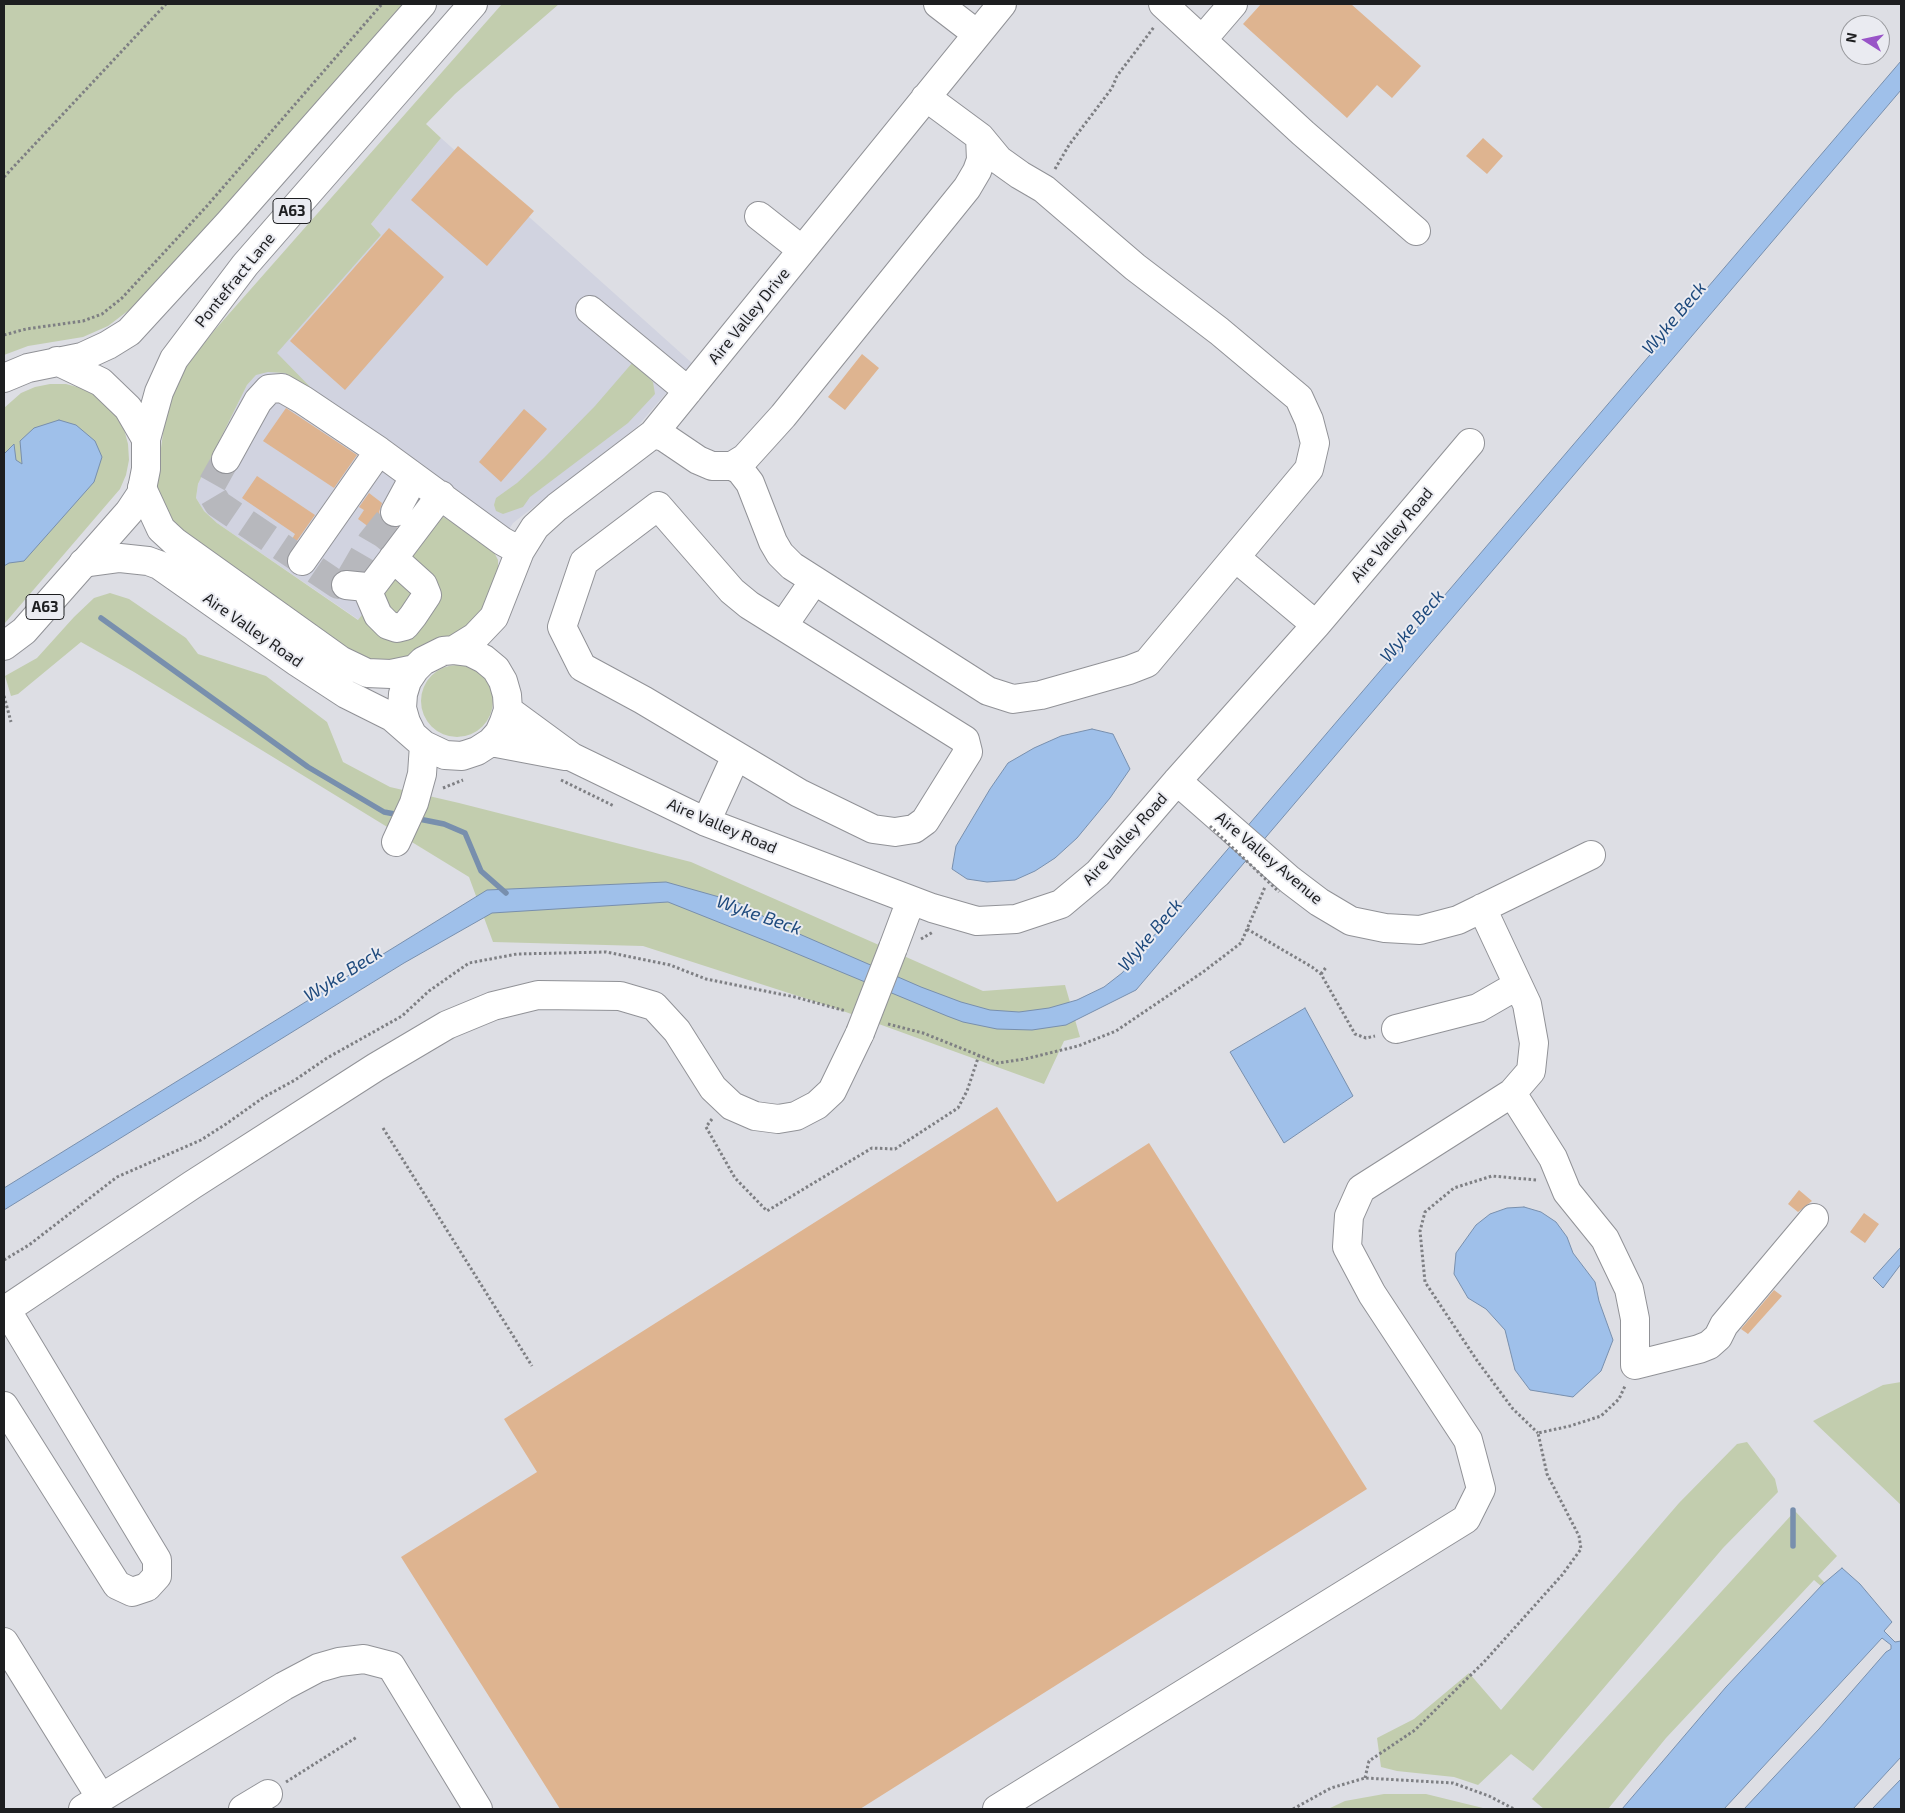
<!DOCTYPE html>
<style>
body{margin:0}
#map{position:relative;width:1905px;height:1813px;overflow:hidden;background:#dddee4;font-family:"Exo 2",sans-serif}
canvas{display:block}
.frame{position:absolute;inset:0;border:5px solid #1d1e20;pointer-events:none}
.north{position:absolute;left:1840px;top:15px;width:50px;height:50px;box-sizing:border-box;background:#eaebf1;border:1px solid #98999d;border-radius:50%;rotate:280deg;font-size:14px;font-weight:700;line-height:20px;text-align:center;color:#1d1e20}
.north::after{content:'';display:block;margin:auto;width:18px;height:22px;background:#9954c8;clip-path:polygon(50% 0,100% 100%,50% 72%,0 100%)}
</style>
<div id="map">
<canvas width="1905" height="1813"></canvas>
<div class="frame"></div>
<div class="north">N</div>
</div>
<script>
const c = document.querySelector('canvas').getContext('2d');
c.lineJoin = 'round';
function paint(path, color) { c.fillStyle = color; c.fill(path, 'evenodd'); }
const toPath = rows => new Path2D(rows.map(r => 'M' + r).join(''));
function stroke(path, color, width, dash) { c.strokeStyle = color; c.lineWidth = width; c.lineCap = dash ? 'butt' : 'round'; c.setLineDash(dash || []); c.stroke(path); }
function label(font, color, halo, rows, align = 'center') {
  c.font = font + ' "Exo 2",sans-serif'; c.lineWidth = 4; c.setLineDash([]); c.textBaseline = 'middle'; c.strokeStyle = halo; c.fillStyle = color; for (const [text, x, y, turn = 0] of rows) {
    c.save(); c.translate(x, y); c.rotate((+turn || 0) * Math.PI / 180); c.textAlign = isNaN(turn) ? turn : align; if (halo) c.strokeText(text, 0, 0); c.fillText(text, 0, 0); c.restore();
  }
}
const built = toPath([
 [441,138,692,363,637,427,513,523,494,552,440,515,359,620,217,523,204,511,196,498,198,484,247,385,381,235,371,224]
]);
const green = toPath([
 [4,4,410,4,265,167,137,304,108,326,83,337,28,346,4,355],
 [502,4,559,4,455,94,426,124,441,138,371,224,381,235,277,353,318,395,285,373,268,372,256,375,247,385,198,484,196,498,204,511,217,523,358,620,440,515,479,537,494,552,498,560,498,574,480,617,465,631,404,660,368,663,174,528,155,492,167,404,186,366,213,332],
 [633,362,653,382,655,394,628,423,530,497,523,507,503,514,496,511,494,505,496,498,517,483,544,458,595,406],
 [50,384,66,384,81,388,94,394,117,415,124,429,128,444,129,460,126,475,120,489,5,623,4,623,4,408,21,393,35,387],
 [110,593,129,599,186,638,198,654,266,676,327,722,343,762,390,787,459,803,691,862,983,991,1065,985,1080,1037,1064,1041,1044,1084,832,1007,643,946,493,942,469,877,134,672,81,642,18,694,11,696,5,676,37,658,74,617,94,598],
 '421 701a36 36 0 1 1 72 0a36 36 0 1 1-72 0Z',
 [1901,1382,1901,1505,1813,1421,1883,1385],
 [1747,1442,1775,1479,1778,1492,1723,1548,1533,1771,1511,1754,1478,1785,1454,1777,1397,1771,1381,1767,1377,1738,1414,1719,1469,1673,1501,1710,1679,1503,1737,1444],
 [1795,1511,1837,1556,1818,1576,1825,1583,1821,1586,1814,1580,1666,1738,1608,1809,1544,1809,1532,1799],
 [1384,1794,1426,1794,1487,1809,1328,1809,1345,1801]
]);
const water = toPath([
 [1901,61,1901,90,1136,990,1066,1025,1032,1030,997,1029,963,1022,947,1016,776,945,668,902,492,913,404,963,4,1210,4,1188,487,890,666,882,737,902,781,926,921,987,961,1002,990,1010,1019,1012,1049,1008,1077,1000,1104,987,1122,973,1901,61],
 [59,420,76,425,95,441,102,457,94,482,24,561,9,563,4,566,4,454,14,444,16,460,22,464,20,441,34,428,59,420],
 [1092,729,1113,734,1130,769,1110,798,1077,838,1055,858,1035,871,1015,880,987,882,967,879,952,869,956,846,990,789,1008,763,1034,748,1061,736,1092,729],
 [1305,1008,1353,1096,1284,1143,1230,1052,1305,1008],
 [1524,1207,1541,1212,1556,1222,1567,1237,1573,1253,1595,1282,1599,1301,1613,1340,1601,1371,1573,1397,1530,1390,1515,1370,1505,1330,1486,1309,1468,1298,1454,1274,1456,1253,1476,1225,1490,1214,1507,1208,1524,1207],
 [1901,1247,1901,1264,1883,1288,1873,1278,1901,1247],
 [1842,1568,1860,1584,1892,1622,1884,1631,1895,1642,1901,1641,1901,1757,1853,1809,1744,1809,1819,1729,1886,1652,1891,1649,1891,1645,1882,1638,1724,1809,1622,1809,1726,1687,1823,1584,1842,1568],
 [1901,1779,1901,1809,1872,1809,1901,1779]
]);
const stream = toPath([
 [101,618,308,767,384,812,400,815],
 [414,818,444,824,465,833,481,871,506,893],
 [1793,1546,1793,1510]
]);
const building = toPath([
 [1261,4,1351,4,1421,66,1392,98,1377,85,1347,118,1243,24],
 [1483,138,1503,156,1487,174,1466,156],
 [458,146,534,211,487,266,411,200],
 [389,228,444,277,345,390,290,341],
 [862,354,879,368,845,410,828,397],
 [286,408,357,455,334,488,263,441],
 [524,409,547,429,501,482,479,462],
 [257,476,315,515,296,542,292,539,295,534,242,498],
 [369,493,382,503,379,512,382,521,388,526,397,527,381,549,371,542,377,533,358,519,364,510,359,507],
 [997,1107,1057,1202,1149,1143,1367,1489,860,1809,560,1809,401,1557,537,1472,504,1419],
 [1799,1190,1812,1201,1798,1212,1788,1204],
 [1864,1213,1879,1224,1865,1243,1850,1232],
 [1774,1290,1782,1296,1748,1334,1741,1329]
]);
const minorTunnel = toPath([
 [226,459,212,484,212,494,218,504,338,585,346,585,371,542,395,512]
]);
const path = toPath([
 [1055,169,1069,145,1112,88,1117,76,1154,27],
 [4,177,166,4],
 [4,335,26,329,83,321,102,314,122,298,206,207,382,4],
 [4,696,11,722],
 [561,780,614,806],
 [443,788,463,780],
 [1247,929,1312,967,1321,974,1355,1034,1366,1038,1375,1036],
 [921,939,933,932],
 [1321,974,1327,966],
 [888,1024,923,1033,998,1063,1025,1059,1078,1046,1116,1031,1203,972,1241,943,1265,887],
 [712,1119,706,1127,735,1178,767,1211,872,1148,895,1149,958,1108,967,1091,979,1055],
 [383,1128,532,1366],
 [1536,1180,1492,1176,1454,1188,1425,1212,1420,1231,1425,1282,1478,1362,1513,1409,1538,1433],
 [4,1260,29,1245,117,1177,201,1140,226,1124,264,1097,295,1080,327,1058,402,1016,429,991,469,963,517,954,606,952,670,965,706,979,795,997,846,1011],
 [1365,1778,1369,1761,1415,1730,1484,1662,1562,1575,1581,1549,1579,1536,1547,1474,1538,1433,1570,1426,1601,1416,1619,1399,1625,1386],
 [286,1782,357,1737],
 [1293,1809,1331,1788,1365,1778,1453,1783,1489,1796,1514,1809]
]);
const minor = toPath([
 [938,4,977,34],
 [1163,4,1303,133,1416,231],
 [1202,40,1233,4],
 [759,216,802,250],
 [590,310,688,391],
 [653,434,664,437,698,460,712,466,732,466,745,458,783,416,967,188,977,171,981,160,980,137],
 [226,459,258,401,269,389,282,388,303,400,379,451,502,541,520,551],
 [732,466,740,470,750,483,773,542,780,554,792,566,988,691,1013,699,1041,695,1129,670,1147,663,1309,469,1315,443,1309,420,1299,398,1219,331,1135,267,1044,189,1020,175,999,160,980,137,934,103,925,98],
 [142,488,161,529,175,542,340,660,367,673,391,674,415,669],
 [658,506,732,591,749,605,965,740,968,752,925,821,914,829,895,832,873,829,799,793,643,700,582,667,562,627,584,562,658,506],
 [395,512,414,477],
 [1236,558,1316,625],
 [302,561,379,451],
 [83,563,120,558,148,561,159,565,297,662,346,694,392,717,424,745,445,755,462,756,477,751,491,742,499,733,504,722,508,710,507,695,503,681,496,669,484,659,470,652,454,650,443,651,423,661,415,669,407,681,403,694,402,708,406,722,412,734],
 [346,585,366,587,373,585,441,495],
 [366,587,378,615,388,625,397,628,405,626,413,616,427,595,423,585,393,558],
 [783,626,814,581],
 [454,650,475,637,494,617,520,551,535,527,557,507,653,434,1002,4],
 [508,710,572,757,706,822,932,908,977,921,1016,919,1061,904,1098,873,1177,781,1316,625,1470,443],
 [491,742,565,756],
 [1177,781,1290,880,1319,902,1351,921,1385,928,1420,930,1458,920,1591,855],
 [706,822,736,756],
 [396,842,414,803,422,774,424,745],
 [893,948,911,900],
 [1396,1029,1478,1008,1518,985],
 [1512,1093,1553,1158,1567,1192,1605,1239,1629,1289,1635,1319,1635,1365,1699,1349,1709,1345,1718,1337,1724,1325,1814,1218],
 [4,1311,192,1185,376,1067,447,1025,493,1006,538,995,620,996,654,1006,677,1031,713,1088,732,1106,755,1116,778,1119,796,1116,817,1105,832,1091,860,1033],
 [4,1406,117,1585,132,1592,147,1587,157,1576,157,1560,6,1309],
 [4,1642,101,1798],
 [83,1809,284,1686,318,1668,339,1662,364,1659,391,1666,478,1809],
 [243,1809,268,1794],
 [997,1809,1466,1519,1481,1489,1468,1440,1372,1294,1347,1247,1349,1216,1361,1189,1512,1093,1531,1071,1534,1043,1527,1004,1482,908]
]);
const highway = toPath([
 [4,378,28,368,82,357,108,345,129,332,229,223,422,4],
 [146,439,159,392,174,359,245,265,473,4],
 [4,646,24,631,129,512,141,494,146,469,146,439,128,408,101,382,57,361]
]);
const pathBridge = toPath([
 [1210,826,1279,892]
]);
const minorBridge = toPath([
 [860,1033,893,948]
]);
const shields = [
 [292,211,38],
 [45,607,38]
];
const shieldNames = [
 ["A63",292,211],
 ["A63",45,607]
];
const streetNames = [
 ["Pontefract Lane",235,280,-51],
 ["Aire Valley Drive",749,316,-51],
 ["Aire Valley Road",1392,535,-50],
 ["Aire Valley Road",253,630,35],
 ["Aire Valley Road",722,826,23],
 ["Aire Valley Road",1125,839,-48],
 ["Aire Valley Avenue",1269,858,40]
];
const waterNames = [
 ["Wyke Beck",1674,318,-50],
 ["Wyke Beck",1412,626,-50],
 ["Wyke Beck",759,915,19],
 ["Wyke Beck",1150,935,-50],
 ["Wyke Beck",343,974,-32]
];
paint(built, '#d1d3e0');
paint(green, '#c2cdae');
paint(water, '#9fc0ea');
stroke(water, '#788fad', 1);
stroke(stream, '#788fad', 5.5);
paint(building, '#deb490');
stroke(minorTunnel, '#b7b8bd', 28, [28, 14]);
stroke(minor, '#919297', 30);
stroke(highway, '#919297', 30);
stroke(path, '#7e7f83', 3, [2.5, 2.5]);
stroke(minor, '#fff', 28);
stroke(highway, '#fff', 28);
stroke(minorBridge, '#919297', 30, []);
stroke(pathBridge, '#7e7f83', 3, [2.5, 2.5]);
stroke(minorBridge, '#fff', 28);
for (const [x, y, w] of shields) { const box = new Path2D(); box.roundRect(x - w / 2, y - 12.5, w, 25, 4); c.fillStyle = '#eaebf1'; c.fill(box); stroke(box, '#1d1e20', 1); }
label('bold 15px', '#1d1e20', null, shieldNames);
label('16px', '#1d1e20', '#eaebf1', streetNames);
label('italic 18px', '#1e4a7d', '#eaebf1', waterNames);
</script>
